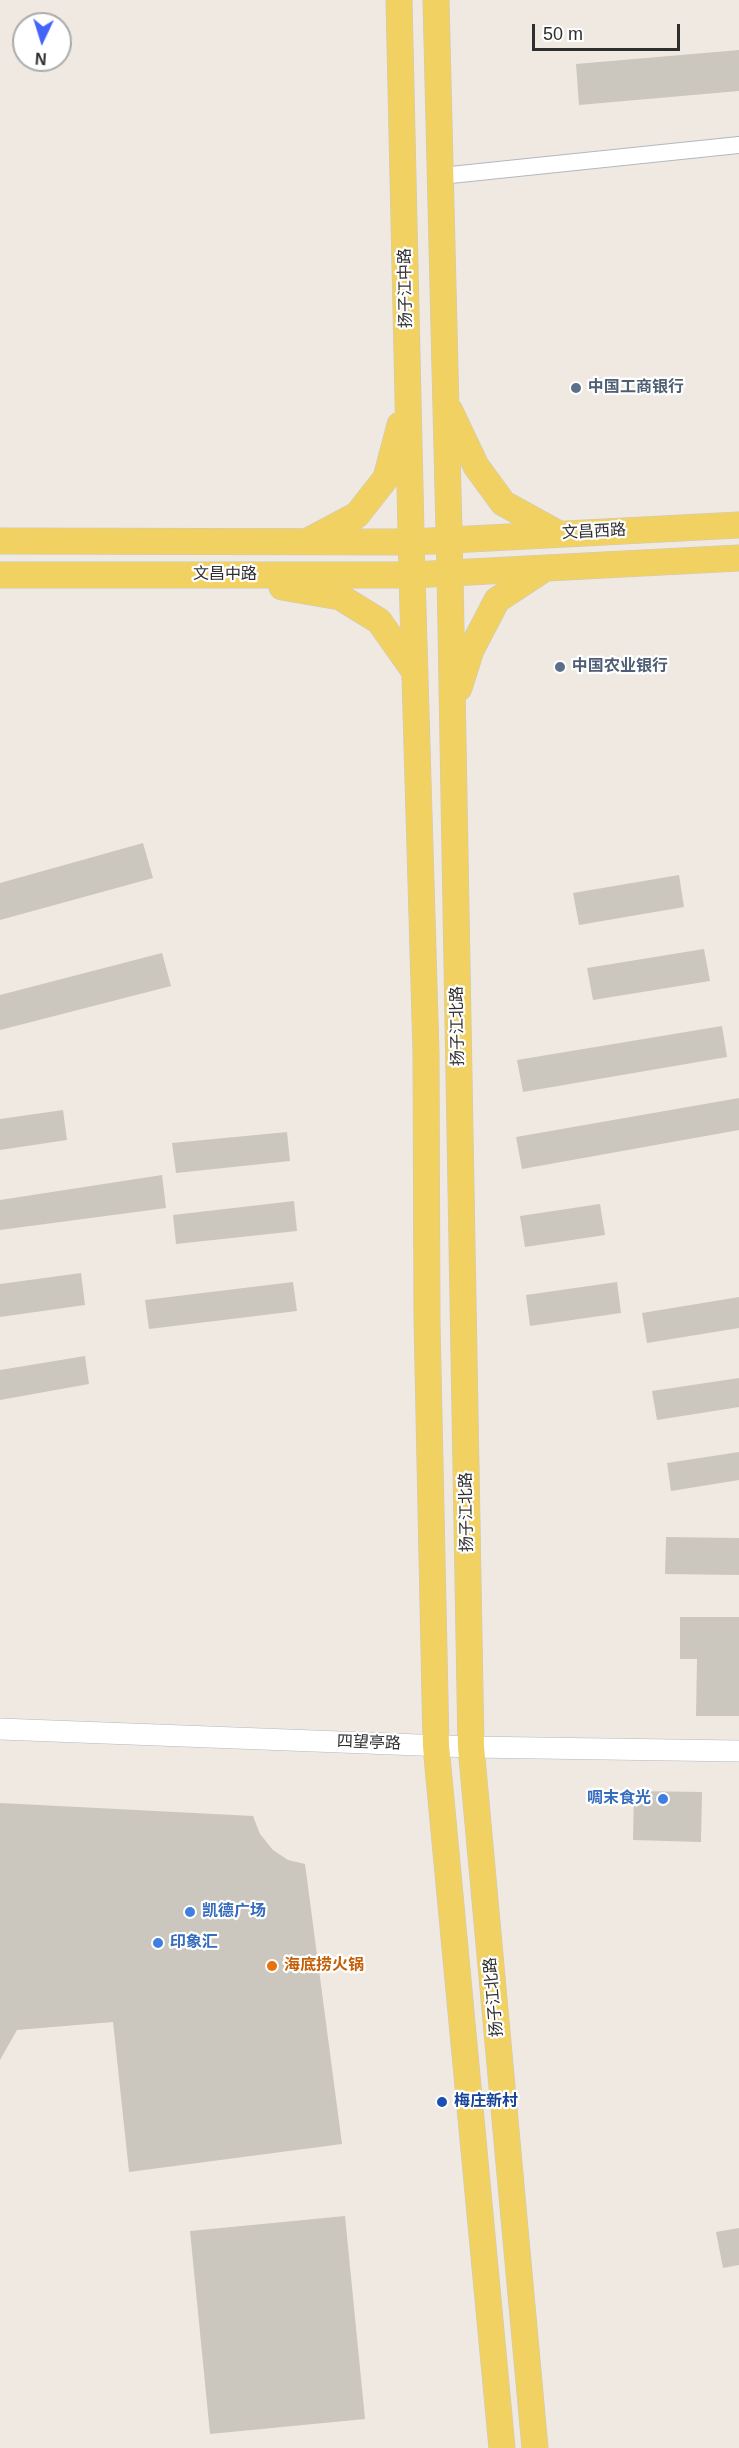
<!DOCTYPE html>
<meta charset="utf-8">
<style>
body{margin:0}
#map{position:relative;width:739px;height:2448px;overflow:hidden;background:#efe9e1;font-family:Helvetica,sans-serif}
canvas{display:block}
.north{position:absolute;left:12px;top:12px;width:60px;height:60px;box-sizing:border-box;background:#fff;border:2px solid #ababab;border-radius:50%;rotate:184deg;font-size:16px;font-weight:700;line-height:24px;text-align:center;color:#2e2e2e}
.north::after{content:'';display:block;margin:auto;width:21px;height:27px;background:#4264fb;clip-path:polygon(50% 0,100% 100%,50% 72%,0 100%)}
.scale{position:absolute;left:532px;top:24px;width:148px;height:27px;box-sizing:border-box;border:3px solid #2e2e2e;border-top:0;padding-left:8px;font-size:18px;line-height:21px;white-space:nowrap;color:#2e2e2e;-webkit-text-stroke:4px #fff;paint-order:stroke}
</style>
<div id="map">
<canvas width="739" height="2448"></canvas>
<div class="north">N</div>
<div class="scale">50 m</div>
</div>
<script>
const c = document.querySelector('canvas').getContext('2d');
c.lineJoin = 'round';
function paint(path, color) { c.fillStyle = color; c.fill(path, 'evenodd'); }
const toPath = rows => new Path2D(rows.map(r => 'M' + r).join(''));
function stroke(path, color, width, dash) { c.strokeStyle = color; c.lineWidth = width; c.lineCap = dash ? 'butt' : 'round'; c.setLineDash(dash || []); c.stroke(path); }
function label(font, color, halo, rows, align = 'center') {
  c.font = font + ' Helvetica,"Noto Sans SC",sans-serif'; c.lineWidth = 4.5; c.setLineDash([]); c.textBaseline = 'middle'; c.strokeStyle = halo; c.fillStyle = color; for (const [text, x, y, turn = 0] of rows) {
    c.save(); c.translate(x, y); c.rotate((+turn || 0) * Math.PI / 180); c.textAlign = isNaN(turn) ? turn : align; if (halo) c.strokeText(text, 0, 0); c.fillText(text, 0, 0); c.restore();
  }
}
const building = toPath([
 [739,50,739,91,579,105,576,64],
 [143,843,153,878,0,920,0,883],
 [679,875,684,907,579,925,573,893],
 [704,949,710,981,593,1000,587,968],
 [162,953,171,986,0,1030,0,995],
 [722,1026,727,1057,523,1092,517,1060],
 [739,1098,739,1130,522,1169,516,1137],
 [63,1110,67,1140,0,1150,0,1119],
 [287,1132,290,1161,176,1173,172,1143],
 [162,1175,166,1208,0,1230,0,1200],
 [294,1201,297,1231,176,1244,173,1215],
 [600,1204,605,1235,525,1247,520,1216],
 [81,1273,85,1305,0,1317,0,1284],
 [293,1282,297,1311,149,1329,145,1300],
 [617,1282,621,1313,530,1326,526,1295],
 [739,1297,739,1328,647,1343,642,1313],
 [85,1356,89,1384,0,1400,0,1370],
 [739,1378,739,1407,657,1420,652,1391],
 [739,1452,739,1480,671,1491,667,1463],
 [666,1537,739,1538,739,1575,665,1574],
 [680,1617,739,1617,739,1716,696,1716,697,1659,680,1659],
 [634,1791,702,1792,701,1842,633,1840],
 [0,1803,253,1816,260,1834,273,1850,288,1860,305,1864,342,2144,129,2172,113,2022,17,2030,0,2060],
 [345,2216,365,2419,210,2434,190,2231],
 [739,2228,739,2265,723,2268,716,2232]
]);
const minor = toPath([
 [441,176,739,145]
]);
const tertiary = toPath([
 [0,1729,471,1747,739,1751]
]);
const primary = toPath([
 [399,0,412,575,426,1053,427,1321,436,1746,502,2448],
 [436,0,450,573,471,1747,535,2448],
 [450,411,476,466,503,503,559,534],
 [310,540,357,515,386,478,400,425],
 [0,541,412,542,739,525],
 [0,575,412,575,739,558],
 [282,587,340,597,379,621,415,672],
 [459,688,471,650,497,600,544,569]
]);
const markers = [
 [576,388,6,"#5c6f8a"],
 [560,667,6,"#5c6f8a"],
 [663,1799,6,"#3f7fe0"],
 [190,1912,6,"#3f7fe0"],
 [158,1943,6,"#3f7fe0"],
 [272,1966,6,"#e8710a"],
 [442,2102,6,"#1a4fb4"]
];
const streetNames = [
 ["扬子江中路",406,288,-91],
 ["文昌西路",594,532,-3],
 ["文昌中路",225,575],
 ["扬子江北路",458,1026,-91],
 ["扬子江北路",467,1512,-91],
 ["四望亭路",369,1743,2],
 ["扬子江北路",494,1997,-95]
];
const serviceNames = [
 ["中国工商银行",588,388],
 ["中国农业银行",572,667]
];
const shopNames = [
 ["啁末食光",651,1799,"right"],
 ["凯德广场",202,1912],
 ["印象汇",170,1943]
];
const foodNames = [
 ["海底捞火锅",284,1966]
];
const transitNames = [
 ["梅庄新村",454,2102]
];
paint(building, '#cbc7bf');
stroke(minor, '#b4b7c1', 18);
stroke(tertiary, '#b4b7c1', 22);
stroke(primary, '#c9c9c9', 27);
stroke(minor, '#fff', 16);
stroke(tertiary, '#fff', 21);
stroke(primary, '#f2d163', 26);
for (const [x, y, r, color] of markers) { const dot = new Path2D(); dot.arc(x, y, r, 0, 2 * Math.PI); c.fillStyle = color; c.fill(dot); stroke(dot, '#fff', 2); }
label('16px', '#2e2e2e', '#fff', streetNames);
label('bold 16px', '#4e5e75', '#fff', serviceNames, 'left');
label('bold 16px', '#366cbe', '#fff', shopNames, 'left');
label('bold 16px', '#c56008', '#fff', foodNames, 'left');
label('bold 16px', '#164399', '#fff', transitNames, 'left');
</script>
